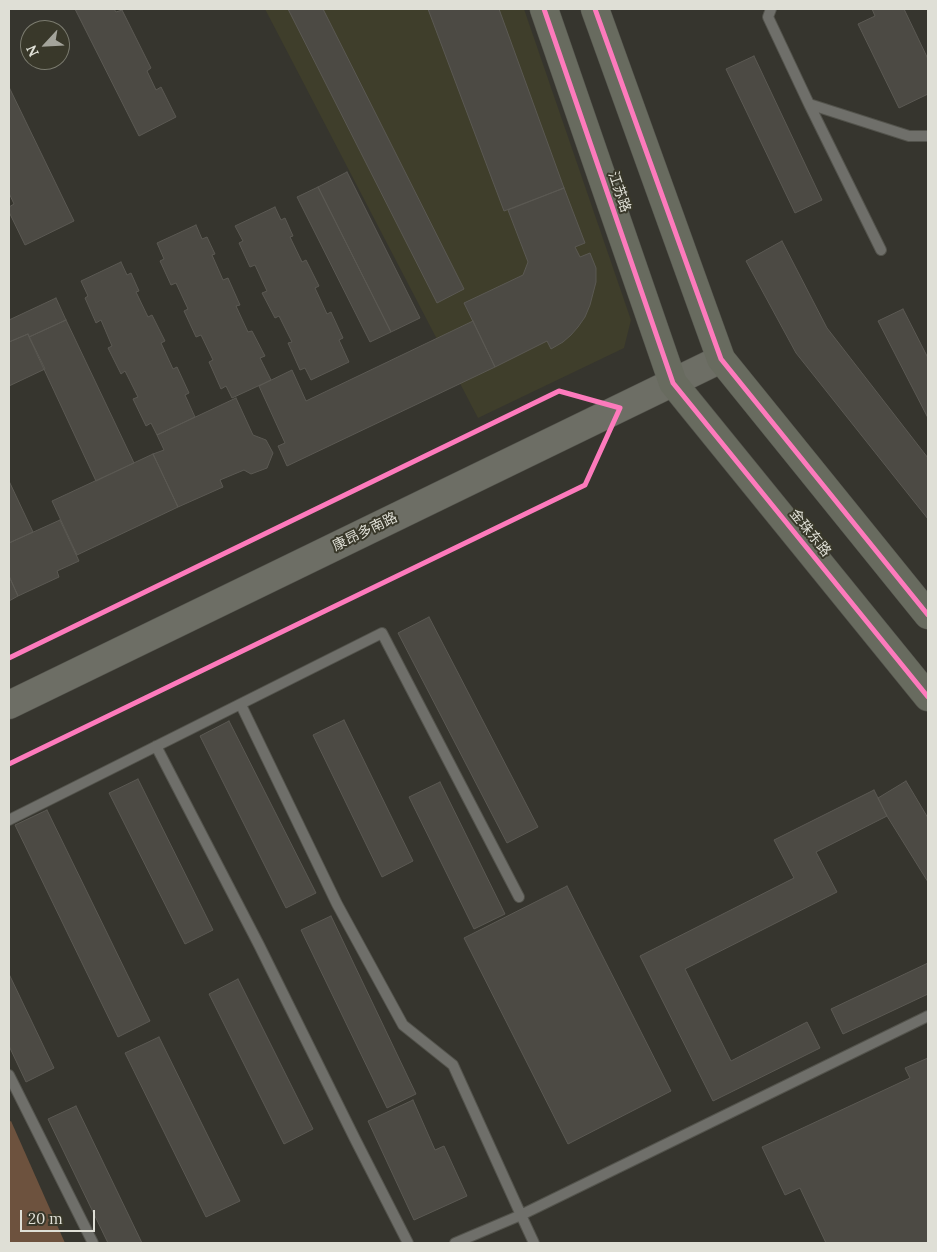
<!DOCTYPE html>
<meta charset="utf-8">
<style>
body{margin:0}
#map{position:relative;width:937px;height:1252px;overflow:hidden;background:#36352e;font-family:Lora,serif}
canvas{display:block}
.frame{position:absolute;inset:0;border:10px solid #dfdfd6;pointer-events:none}
.north{position:absolute;left:20px;top:20px;width:50px;height:50px;box-sizing:border-box;background:#39382a;border:1px solid #7b7b6f;border-radius:50%;rotate:245deg;font-size:14px;font-weight:700;line-height:20px;text-align:center;color:#dfdfd6}
.north::after{content:'';display:block;margin:auto;width:18px;height:22px;background:#a4a49b;clip-path:polygon(50% 0,100% 100%,50% 72%,0 100%)}
.scale{position:absolute;left:20px;top:1210px;width:75px;height:22px;box-sizing:border-box;border:2px solid #dfdfd6;border-top:0;padding-left:6px;font-size:15px;line-height:18px;white-space:nowrap;color:#dfdfd6;-webkit-text-stroke:4px #39382a;paint-order:stroke}
</style>
<div id="map">
<canvas width="937" height="1252"></canvas>
<div class="frame"></div>
<div class="north">N</div>
<div class="scale">20 m</div>
</div>
<script>
const c = document.querySelector('canvas').getContext('2d');
c.lineJoin = 'round';
function paint(path, color) { c.fillStyle = color; c.fill(path, 'evenodd'); }
const toPath = rows => new Path2D(rows.map(r => 'M' + r).join(''));
function stroke(path, color, width, dash) { c.strokeStyle = color; c.lineWidth = width; c.lineCap = dash ? 'butt' : 'round'; c.setLineDash(dash || []); c.stroke(path); }
function label(font, color, halo, rows, align = 'center') {
  c.font = font + ' Lora,"Noto Sans SC",serif'; c.lineWidth = 4; c.setLineDash([]); c.textBaseline = 'middle'; c.strokeStyle = halo; c.fillStyle = color; for (const [text, x, y, turn = 0] of rows) {
    c.save(); c.translate(x, y); c.rotate((+turn || 0) * Math.PI / 180); c.textAlign = isNaN(turn) ? turn : align; if (halo) c.strokeText(text, 0, 0); c.fillText(text, 0, 0); c.restore();
  }
}
const built = toPath([
 [265,9,524,9,631,320,624,348,478,418]
]);
const green = toPath([
 [11,1121,65,1243,9,1243,9,1122]
]);
const building = toPath([
 [75,9,114,9,116,12,122,10,151,68,147,71,156,90,161,87,176,117,139,136,75,9],
 [288,9,323,9,464,289,437,303,288,9],
 [428,9,499,9,564,188,504,211,428,9],
 [872,9,904,9,928,59,928,94,899,108,858,24,875,16,872,9],
 [754,56,822,200,795,213,726,69,754,56],
 [9,87,74,221,25,245,9,212,9,207,14,204,9,193,9,87],
 [347,172,420,318,391,332,318,187,347,172],
 [318,187,391,332,370,342,297,197,318,187],
 [564,188,585,243,575,247,580,257,590,253,596,268,596,282,590,305,585,317,578,327,571,335,563,342,551,349,547,341,495,367,464,303,523,275,528,262,508,210,564,188],
 [275,207,281,220,285,218,293,236,290,237,302,262,306,260,319,286,315,288,327,314,331,312,343,338,339,340,349,362,311,380,305,368,300,370,288,343,292,342,279,316,275,318,262,293,267,291,255,265,250,267,239,243,243,241,235,226,275,207],
 [196,225,202,239,207,237,215,254,212,255,223,280,228,278,240,305,236,306,248,332,252,331,265,356,260,358,271,380,232,398,226,386,221,389,209,362,213,360,201,335,196,337,184,311,188,309,176,283,171,285,160,261,164,259,157,243,196,225],
 [782,241,827,328,928,458,928,519,796,353,746,261,782,241],
 [121,262,127,275,131,273,139,291,136,292,148,317,152,315,165,341,161,343,173,369,177,367,189,393,185,395,195,417,157,435,151,423,146,426,133,399,138,397,125,371,121,374,108,348,112,346,101,320,96,323,85,298,88,296,81,281,121,262],
 [56,298,66,320,29,337,28,334,9,342,9,320,56,298],
 [903,309,928,358,928,418,878,321,903,309],
 [66,320,134,463,96,481,29,337,66,320],
 [473,321,495,367,287,466,278,446,285,443,259,386,292,370,306,401,473,321],
 [28,334,45,369,9,386,9,342,28,334],
 [236,398,253,435,266,440,273,453,267,468,251,474,244,470,220,480,223,487,178,507,153,454,164,450,157,435,236,398],
 [153,454,178,507,77,555,52,501,153,454],
 [9,481,33,532,9,543,9,481],
 [60,520,79,561,57,571,59,577,18,596,9,576,9,543,60,520],
 [9,576,18,596,9,601,9,576],
 [429,617,538,827,507,843,398,633,429,617],
 [344,720,413,861,382,877,313,735,344,720],
 [229,721,316,893,286,908,200,736,229,721],
 [138,779,213,930,185,944,109,793,138,779],
 [906,781,928,818,928,882,887,816,878,798,906,781],
 [440,782,505,914,474,929,409,797,440,782],
 [874,790,887,816,816,852,837,892,685,969,731,1061,807,1022,820,1048,713,1101,640,956,794,878,774,840,874,790],
 [47,810,150,1021,118,1037,15,825,47,810],
 [567,886,671,1091,568,1144,464,938,567,886],
 [331,916,416,1094,387,1108,301,930,331,916],
 [928,963,928,994,843,1034,831,1009,928,963],
 [9,974,54,1068,26,1082,9,1046,9,974],
 [238,979,313,1129,284,1144,209,994,238,979],
 [159,1037,240,1201,206,1217,125,1053,159,1037],
 [928,1058,928,1243,826,1243,800,1188,785,1195,762,1147,910,1078,905,1068,928,1058],
 [413,1100,435,1150,444,1146,467,1196,414,1220,368,1121,413,1100],
 [76,1106,142,1243,108,1243,48,1119,76,1106]
]);
const lane = toPath([
 [771,9,768,17,809,104,909,136,928,136],
 [809,104,881,250],
 [241,705,337,904,403,1025,453,1065,521,1215,455,1243],
 [156,746,259,945,355,1139,408,1243],
 [9,820,382,633,519,897],
 [9,1075,93,1243],
 [534,1243,521,1215,928,1016]
]);
const secondary = toPath([
 [9,705,721,359]
]);
const highway = toPath([
 [544,9,673,383,928,697],
 [595,9,721,359,928,615]
]);
const cycleway = toPath([
 [544,9,673,383,928,697],
 [595,9,721,359,928,615],
 [9,658,559,391,620,408,585,485,9,764]
]);
const streetNames = [
 ["江苏路",619,192,71],
 ["康昂多南路",365,532,-26],
 ["金珠东路",810,533,51]
];
paint(built, '#3f3e2b');
paint(green, '#6d523e');
paint(building, '#4c4a44');
stroke(building, '#5b5953', 1);
stroke(lane, '#53534c', 12);
stroke(secondary, '#53534c', 29);
stroke(highway, '#53534c', 29);
stroke(lane, '#6f6f6a', 10);
stroke(secondary, '#6d6e65', 28);
stroke(highway, '#686b5f', 28);
stroke(cycleway, '#fd7abc', 5);
label('14px', '#dfdfd6', '#39382a', streetNames);
</script>
